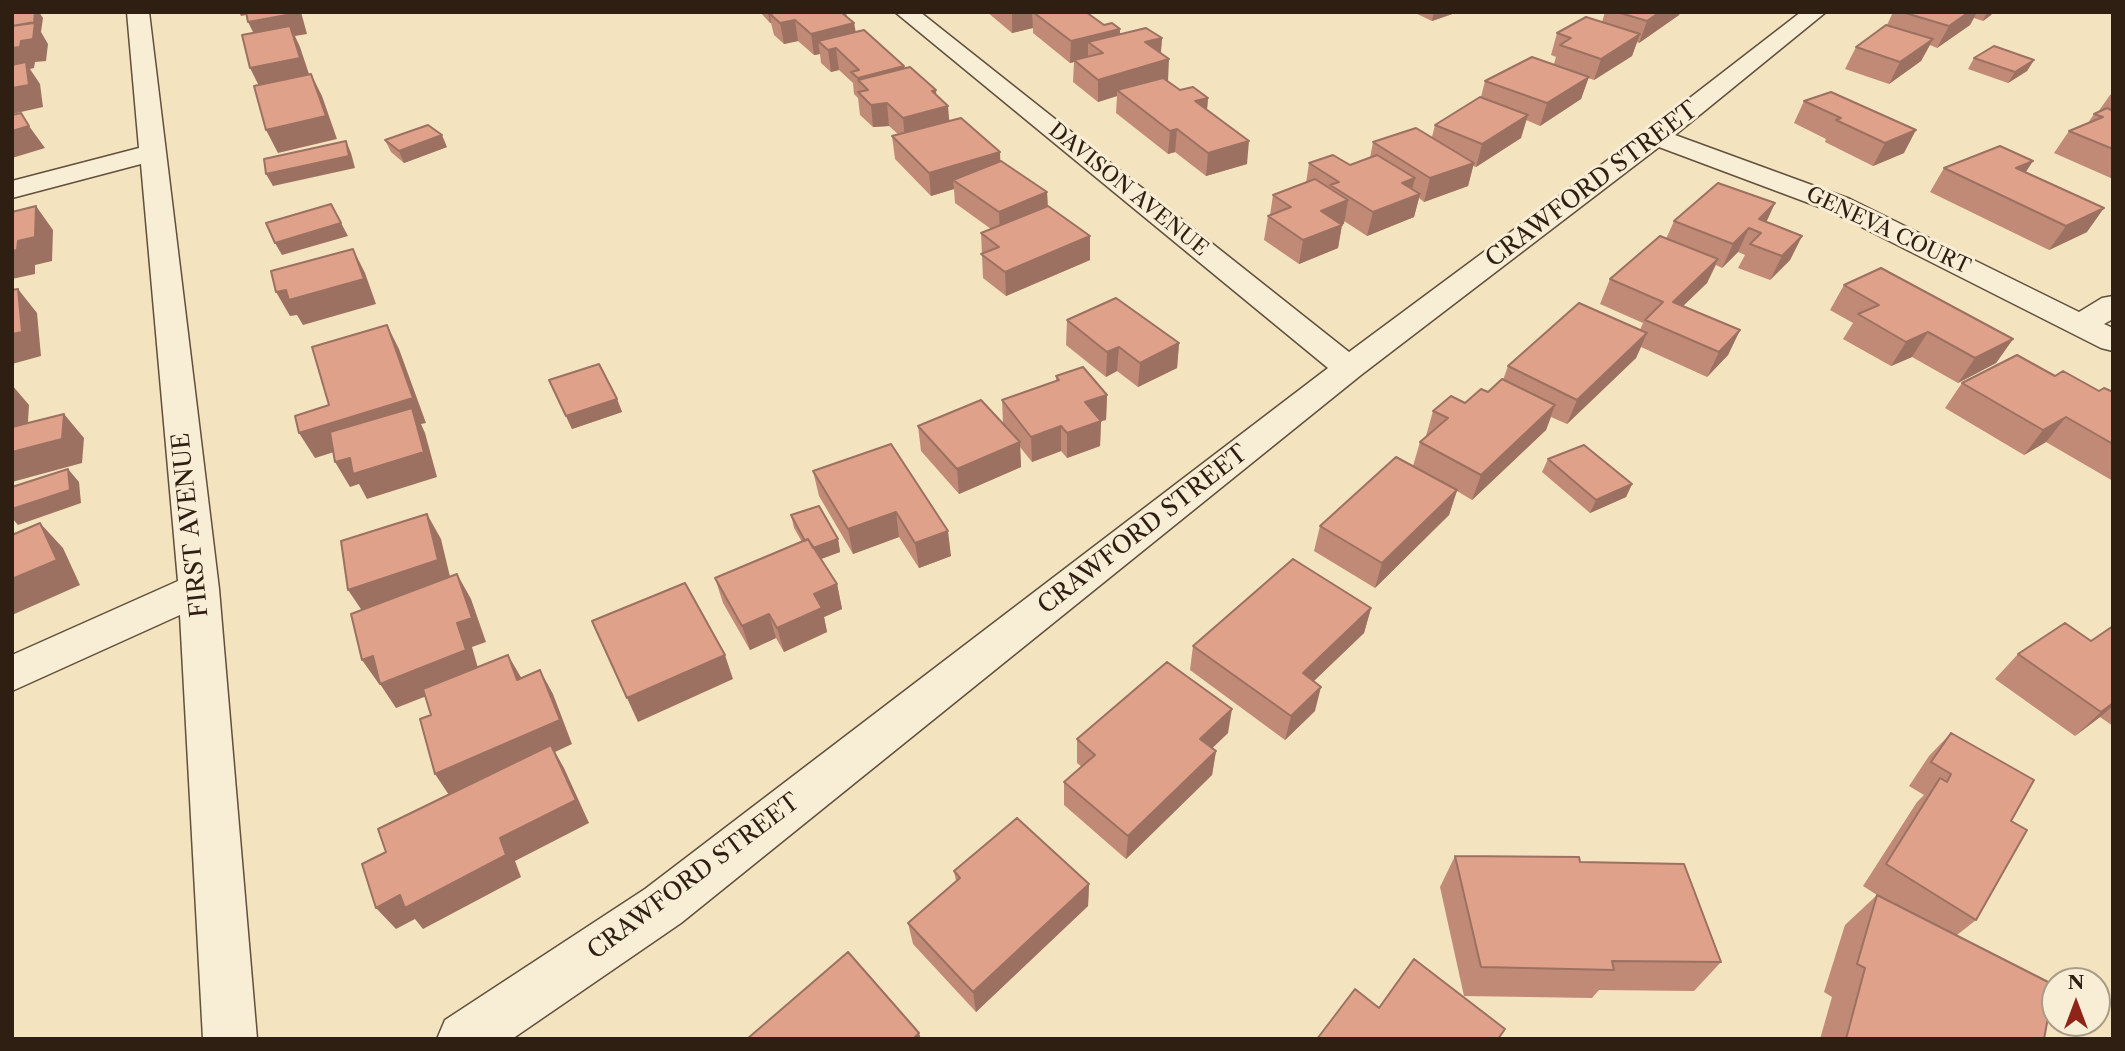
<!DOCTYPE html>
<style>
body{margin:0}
#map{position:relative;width:2125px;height:1051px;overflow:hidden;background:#f4e3bf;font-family:"Libre Caslon Text",serif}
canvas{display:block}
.frame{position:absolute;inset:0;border:14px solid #2f1f12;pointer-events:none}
.north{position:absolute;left:2041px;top:967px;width:70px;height:70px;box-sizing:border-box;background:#f8edd5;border:2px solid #a89b87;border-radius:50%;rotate:0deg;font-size:19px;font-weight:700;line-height:28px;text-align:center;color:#2f1f12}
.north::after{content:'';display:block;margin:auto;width:24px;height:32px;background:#8f2418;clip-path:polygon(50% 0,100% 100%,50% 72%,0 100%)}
</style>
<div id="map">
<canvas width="2125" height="1051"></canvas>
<div class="frame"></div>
<div class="north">N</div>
</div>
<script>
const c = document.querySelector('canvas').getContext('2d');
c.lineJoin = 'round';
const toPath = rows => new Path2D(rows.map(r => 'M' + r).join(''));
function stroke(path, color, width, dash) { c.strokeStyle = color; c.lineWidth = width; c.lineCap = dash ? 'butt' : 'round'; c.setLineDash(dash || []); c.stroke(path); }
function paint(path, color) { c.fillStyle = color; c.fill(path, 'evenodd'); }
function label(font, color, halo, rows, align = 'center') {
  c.font = font + ' "Libre Caslon Text",serif'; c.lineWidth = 6; c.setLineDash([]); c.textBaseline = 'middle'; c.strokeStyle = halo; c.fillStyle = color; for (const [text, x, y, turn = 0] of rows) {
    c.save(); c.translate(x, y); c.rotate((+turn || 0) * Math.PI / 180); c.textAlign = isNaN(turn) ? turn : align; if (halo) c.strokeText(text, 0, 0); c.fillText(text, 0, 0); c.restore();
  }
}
const minor = toPath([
 [127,12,149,12,219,589,257,1039,203,1039,180,615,12,691,12,655,178,581,141,164,12,198,12,181,139,148,127,12],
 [895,12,920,12,1349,352,1647,131,1801,12,1826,12,1675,135,1850,199,2079,312,2102,298,2113,296,2113,319,2104,324,2113,328,2113,351,2101,348,1830,211,1659,147,1361,375,681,923,512,1039,437,1039,445,1020,645,889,1328,368,895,12]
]);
const wall = toPath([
 [760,12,846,12,846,16,854,23,856,32,904,66,905,69,936,95,950,121,1000,152,1000,161,1047,192,1048,207,1090,260,1006,296,983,278,981,233,991,229,955,203,954,189,931,196,895,159,892,136,899,135,889,126,873,127,860,115,858,98,854,94,853,83,839,70,831,72,821,63,820,54,814,55,798,41,784,44,774,35,771,23,770,23],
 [987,12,1086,12,1104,25,1120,29,1120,34,1162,38,1161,53,1168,81,1180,90,1208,98,1207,110,1247,164,1206,176,1175,152,1168,154,1116,113,1117,96,1098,102,1073,82,1074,62,1070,63,1033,33,1033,28,1012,33],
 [1413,12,1458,12,1432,21],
 [1605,12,1680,12,1679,15,1639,43,1637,42,1632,56,1594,80,1588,78,1581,99,1540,126,1526,120,1521,138,1476,167,1473,166,1468,186,1424,202,1419,198,1414,217,1367,236,1344,221,1344,224,1342,224,1338,248,1299,264,1264,240,1268,216,1270,215,1273,195,1306,183,1309,163,1350,165,1370,158,1373,142,1432,137,1435,125,1481,97,1485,81,1554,64,1556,57,1551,55,1557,33,1602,22],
 [1893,12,1993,12,1991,15,1983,21,1974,18,1970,25,1937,48,1930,45,1921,61,1889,84,1845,69,1856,47,1887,25],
 [1974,58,2034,60,2027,71,2008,83,1968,69],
 [1831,92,1904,153,1873,166,1825,142,1826,139,1794,123,1804,101],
 [2113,93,2113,179,2054,153,2069,131,2088,123,2094,114,2098,112,2110,95],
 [385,140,447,147,404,163,391,152],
 [1944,168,2025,173,2087,232,2049,250,1930,192],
 [1775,203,1766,222,1802,236,1790,260,1770,280,1738,268,1745,255,1738,252,1722,268,1716,265,1707,283,1683,306,1740,330,1728,355,1707,377,1641,347,1636,358,1567,424,1551,417,1546,430,1472,500,1457,491,1449,515,1375,588,1314,551,1320,526,1413,466,1420,442,1427,436,1426,436,1433,411,1465,403,1488,392,1503,380,1508,366,1640,330,1643,323,1600,304,1610,279,1666,239,1674,221],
 [1844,285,2013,339,1996,363,1958,383,1912,357,1891,366,1843,339,1853,323,1830,310],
 [1067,320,1179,343,1177,368,1138,387,1117,371,1106,377,1066,345],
 [1056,376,1107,395,1106,420,1101,421,1100,446,1067,458,1061,451,1032,462,1020,447,1021,467,959,494,921,451,918,426,1003,424,1002,400,1056,382],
 [2055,376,2099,391,2113,392,2113,481,2046,442,2024,455,1945,408,1962,383],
 [549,380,617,399,622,412,572,429],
 [891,444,951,556,919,568,899,537,853,554,819,496,813,471],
 [1548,459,1632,484,1626,497,1590,513,1542,472],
 [791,515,838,539,840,552,821,559,837,584,842,609,824,617,827,632,784,652,776,638,750,650,723,603,715,578,802,542,794,528],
 [1371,608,1364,633,1314,681,1315,711,1285,740,1190,670,1193,646],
 [2113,626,2113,726,2100,717,2075,736,1995,679,2018,654,2091,641],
 [1228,733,1212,748,1216,751,1212,775,1126,859,1064,805,1064,782,1082,767,1077,763,1077,739],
 [1951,733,2011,821,1976,920,1957,935,2044,1039,1820,1039,1832,997,1824,992,1845,925,1877,895,1863,886,1917,802,1924,795,1909,786,1929,756],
 [1455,856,1580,862,1721,962,1694,991,1599,990,1592,998,1464,996,1440,887],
 [954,871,1089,884,1088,906,976,1012,913,944,908,923,956,881]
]);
const shadedWall = toPath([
 [35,12,39,12,43,18,41,32,48,44,46,61,35,62,34,68,30,69,40,84,43,107,12,114,12,48],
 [239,12,261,12,241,16],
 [297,12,301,12,307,34,295,36,300,47,311,80,261,90,250,68,259,44,248,22],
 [768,12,779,12,770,14,771,23,770,23],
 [841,12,846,12,848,25,854,23,857,44,836,49,839,70,831,72,828,50,818,41,820,54,814,55,811,34],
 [1012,12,1032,12,1033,28,1012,33],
 [1434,12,1458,12,1432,21],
 [1660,12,1680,12,1679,15,1639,43,1647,21],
 [1969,12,1977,12,1970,25,1937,48,1949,26],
 [1987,12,1993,12,1991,15,1983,21],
 [795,20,798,41,784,44,780,23],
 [1120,29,1119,50,1103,53,1088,42,1088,58,1074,60,1074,62,1070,63,1071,41],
 [1640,34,1632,56,1594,80,1601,59],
 [1162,38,1160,60,1145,42],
 [1933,39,1921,61,1889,84,1900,62],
 [1169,59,1168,81,1117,90,1117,96,1098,102,1098,80],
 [2034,60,2027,71,2008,83,2015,72],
 [904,66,906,88,868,90,858,80,860,95,858,78],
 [311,74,322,96,337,139,278,153,266,130],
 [1589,77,1581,99,1540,126,1547,103],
 [936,90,937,109,948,106,950,129,905,141,903,118,932,91],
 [1208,98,1206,120,1195,101],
 [887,103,889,126,873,127,871,105],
 [1528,115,1521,138,1476,167,1482,144],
 [29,126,45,148,12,158,12,131],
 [1177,129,1175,152,1168,154,1170,131],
 [1916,130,1904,153,1873,166,1885,143],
 [442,135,447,147,404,163,399,151],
 [346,141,351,153,355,168,273,186,266,174],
 [1249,141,1247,164,1206,176,1208,153],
 [1000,152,1001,175,953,180,954,189,931,196,929,173],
 [2033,161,2018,184,2016,168],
 [1474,163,1468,186,1424,202,1430,178],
 [1415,178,1410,198,1420,194,1414,217,1367,236,1373,212,1402,183],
 [1047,192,1048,215,1000,235,999,212],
 [1348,200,1344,224,1317,234,1321,211],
 [1775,203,1764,227,1759,219],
 [36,206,53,230,52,261,35,265,35,274,12,279,12,251],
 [2104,208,2087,232,2049,250,2066,226],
 [341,223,348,236,282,255,275,243],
 [1342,225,1338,248,1299,264,1303,240],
 [1749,228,1738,252,1722,268,1733,244],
 [1090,236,1090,260,1006,296,1005,272],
 [1802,236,1790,260,1770,280,1782,256],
 [353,249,365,273,376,304,303,325,297,315,290,316,276,292],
 [1718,259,1707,283,1662,326,1673,302],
 [18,289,37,313,41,356,12,364,12,334],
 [387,325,399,349,426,423,421,424,425,433,437,477,367,499,359,484,350,487,335,462,417,426,315,458,299,433,413,398],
 [1740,330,1728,355,1707,377,1719,352],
 [1928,332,1912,357,1891,366,1906,342],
 [1647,333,1636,358,1567,424,1577,400],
 [2013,339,1996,363,1958,383,1975,358],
 [1179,343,1177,368,1138,387,1140,363],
 [1119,347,1117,371,1106,377,1107,352],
 [12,385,29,405,27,438,12,442],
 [1107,395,1106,420,1101,421,1100,446,1067,458,1067,433,1085,402],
 [617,399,622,412,572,429,566,416],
 [1555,405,1546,430,1472,500,1481,475],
 [64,414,84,438,82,463,12,482,12,452],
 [2066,417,2046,442,2024,455,2043,430],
 [1061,426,1061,451,1032,462,1031,437],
 [1020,442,1021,467,959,494,957,469],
 [68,469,79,482,81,503,18,525,12,518,12,509],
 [1632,484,1626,497,1590,513,1596,500],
 [1457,490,1449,515,1375,588,1382,563],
 [896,512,899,537,853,554,848,529],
 [427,514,441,539,452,585,365,615,348,590],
 [40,523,63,548,80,585,12,615,12,579],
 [948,531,951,556,919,568,915,543],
 [838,539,840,552,813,562,810,549],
 [457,574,471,599,486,642,472,647,480,675,396,708,380,684,388,681,379,684,362,660,457,623],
 [837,584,842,609,824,617,827,632,784,652,777,628,814,594],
 [1371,608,1364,633,1297,697,1303,673],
 [769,614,776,638,750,650,742,626],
 [508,655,522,679,517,680],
 [725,655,733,679,638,722,627,698],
 [540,670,553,694,572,744,555,752,564,768,589,823,515,861,521,877,423,929,415,919,396,929,376,908,451,798,435,774],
 [1321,687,1315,711,1285,740,1291,716],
 [2113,703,2113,706,2100,717,2075,736,2101,712],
 [1232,709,1228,733,1197,763,1200,739],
 [1216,751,1212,775,1126,859,1128,836],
 [1089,884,1088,906,976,1012,973,992],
 [919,1033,921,1039,913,1039]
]);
const building = toPath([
 [12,12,35,12,34,23,12,26,12,12],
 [246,12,297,12,298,13,248,22,246,12],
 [778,12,841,12,854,23,811,34,795,20,780,23,770,14,778,12],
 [1033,12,1086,12,1104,25,1112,23,1120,29,1071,41,1033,12],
 [1617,12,1660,12,1647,21,1617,12],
 [1902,12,1969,12,1949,26,1902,12],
 [1586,17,1640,34,1601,59,1560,45,1571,38,1557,33,1586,17],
 [35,22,33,39,21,41,20,47,12,48,12,26,35,22],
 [1886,25,1933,39,1900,62,1856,47,1886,25],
 [290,26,300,58,250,68,242,35,290,26],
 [1146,28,1162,38,1145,42,1169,59,1098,80,1074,60,1103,53,1088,42,1146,28],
 [864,30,904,66,858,78,851,72,859,70,836,48,828,50,818,41,864,30],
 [1994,46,2034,60,2015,72,1974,58,1994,46],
 [1532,57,1589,77,1547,103,1485,81,1532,57],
 [26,62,29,85,12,88,12,65,26,62],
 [910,67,936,90,932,91,948,106,903,118,887,103,871,105,858,92,868,90,858,80,910,67],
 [311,74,326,116,266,130,254,86,311,74],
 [1163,78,1180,90,1193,87,1208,98,1195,101,1249,141,1208,153,1177,129,1170,131,1117,90,1163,78],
 [1831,92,1916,130,1885,143,1836,120,1841,118,1804,101,1831,92],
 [1480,97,1528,115,1482,144,1435,125,1480,97],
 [2107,108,2113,111,2113,149,2069,131,2103,117,2094,114,2107,108],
 [21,113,29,126,12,131,12,115,21,113],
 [961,118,1000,152,929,173,892,136,961,118],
 [428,125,442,135,399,151,385,140,428,125],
 [1416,128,1474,163,1430,178,1373,142,1416,128],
 [346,141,349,156,266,174,264,159,346,141],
 [2000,146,2033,161,2016,168,2104,208,2066,226,1944,168,2000,146],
 [1333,155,1350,165,1377,155,1415,178,1402,183,1420,194,1373,212,1330,185,1339,182,1309,163,1333,155],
 [1001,161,1047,192,999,212,953,180,1001,161],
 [1315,179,1348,200,1321,211,1342,225,1303,240,1268,216,1291,207,1273,195,1315,179],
 [1718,183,1775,203,1759,219,1802,236,1782,256,1750,244,1761,233,1749,228,1733,244,1674,221,1718,183],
 [331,204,341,223,275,243,266,223,331,204],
 [36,206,35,237,18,241,17,250,12,251,12,212,36,206],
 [1048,206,1090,236,1005,272,981,254,999,247,981,233,1048,206],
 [1660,236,1718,259,1673,302,1740,330,1719,352,1645,320,1663,302,1610,279,1660,236],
 [353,249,364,279,289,300,286,290,276,292,271,271,353,249],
 [1881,268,2013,339,1975,358,1928,332,1906,342,1858,314,1879,305,1844,285,1881,268],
 [18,289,22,332,12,334,12,290,18,289],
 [1116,298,1179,343,1140,363,1119,347,1107,352,1067,320,1116,298],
 [1579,303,1647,333,1577,400,1508,366,1579,303],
 [387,325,413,398,299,433,295,416,329,405,312,347,387,325],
 [2017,355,2055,376,2063,371,2099,391,2104,388,2113,392,2113,444,2066,417,2043,430,1962,383,2017,355],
 [599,364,617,399,566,416,549,380,599,364],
 [1083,367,1107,395,1085,402,1101,421,1067,433,1061,426,1031,437,1002,400,1059,380,1056,376,1083,367],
 [1502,379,1555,405,1481,475,1420,442,1448,418,1433,411,1451,396,1465,403,1481,389,1488,392,1502,379],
 [981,400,1020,442,957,469,918,426,981,400],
 [412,408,424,452,353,474,350,458,335,462,330,432,412,408],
 [64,414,62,439,12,452,12,427,64,414],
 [891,444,948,531,915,543,896,512,848,529,813,471,891,444],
 [1584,445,1632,484,1596,500,1548,459,1584,445],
 [1396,457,1457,490,1382,563,1320,526,1396,457],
 [68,469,70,490,12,509,12,487,68,469],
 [819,506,838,539,813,548,808,539,805,541,791,515,819,506],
 [427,514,438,560,348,590,341,541,427,514],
 [40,523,57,560,12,579,12,535,40,523],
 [808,539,837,584,814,594,822,608,777,628,769,614,742,626,715,578,808,539],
 [1293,559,1371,608,1303,673,1321,687,1291,716,1193,646,1293,559],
 [457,574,472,618,457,623,466,650,380,684,373,656,362,660,351,614,457,574],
 [685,583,725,655,627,698,592,621,685,583],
 [2065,623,2091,641,2113,626,2113,703,2101,712,2018,654,2065,623],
 [508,655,517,680,540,670,560,720,435,774,420,719,431,715,423,689,508,655],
 [1167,662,1232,709,1200,739,1216,751,1128,836,1064,782,1095,755,1077,739,1167,662],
 [1951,733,2034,780,2011,821,2027,830,1976,920,1886,864,1940,778,1947,782,1951,774,1931,762,1951,733],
 [551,745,576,800,500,838,506,855,405,908,400,895,376,908,362,864,386,852,378,829,551,745],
 [1017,818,1089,884,973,992,908,923,960,878,954,871,1017,818],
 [1455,856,1579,857,1580,862,1684,864,1721,962,1612,961,1614,970,1481,967,1455,856],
 [1877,895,2054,985,2044,1039,1846,1039,1865,968,1857,964,1877,895],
 [848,952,919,1033,913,1039,747,1039,848,952],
 [1414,959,1505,1029,1498,1039,1317,1039,1355,989,1379,1008,1414,959]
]);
const farStreetnames = [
 ["DAVISON AVENUE",1128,190,39],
 ["GENEVA COURT",1888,231,25]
];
const streetNames = [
 ["CRAWFORD STREET",1592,185,-37],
 ["FIRST AVENUE",191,525,-96],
 ["CRAWFORD STREET",1143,530,-38],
 ["CRAWFORD STREET",694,877,-37]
];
stroke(minor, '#60503d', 3);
paint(minor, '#f8edd5');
paint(wall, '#c08a77');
paint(shadedWall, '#9c7161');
paint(building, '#dfa18a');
stroke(building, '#9c7161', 2);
label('21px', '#2f1f12', '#f8edd5', farStreetnames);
label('24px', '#2f1f12', '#f8edd5', streetNames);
</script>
